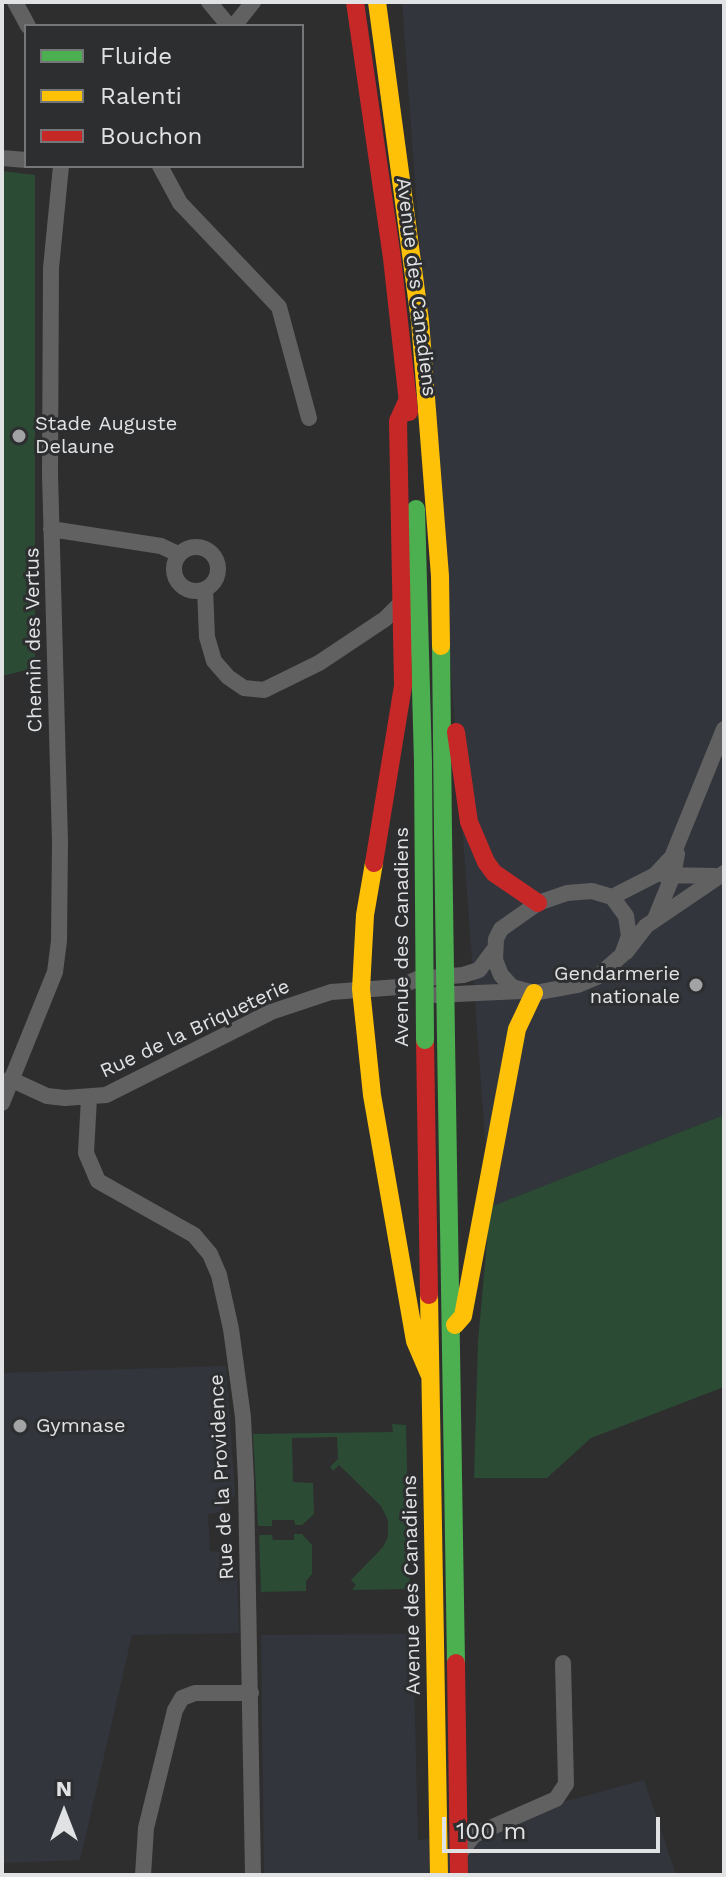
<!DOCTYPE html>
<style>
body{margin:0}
#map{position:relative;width:726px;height:1877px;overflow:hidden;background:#2e2e2f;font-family:"Work Sans",sans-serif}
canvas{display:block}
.frame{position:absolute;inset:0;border:4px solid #e1e2e4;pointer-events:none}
.legend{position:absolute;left:24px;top:24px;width:280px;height:144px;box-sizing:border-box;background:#2d2e30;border:2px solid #757678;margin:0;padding:10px 14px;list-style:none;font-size:24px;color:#e1e2e4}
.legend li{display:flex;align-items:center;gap:16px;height:40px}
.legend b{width:40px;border:2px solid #757678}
.north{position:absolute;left:24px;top:1773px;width:80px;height:80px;-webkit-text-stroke:6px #2d2e30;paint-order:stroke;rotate:0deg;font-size:22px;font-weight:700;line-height:32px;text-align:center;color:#e1e2e4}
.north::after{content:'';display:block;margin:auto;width:28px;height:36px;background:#e1e2e4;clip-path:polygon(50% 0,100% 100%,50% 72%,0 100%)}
.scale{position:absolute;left:442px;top:1817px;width:218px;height:36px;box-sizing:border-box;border:4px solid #e1e2e4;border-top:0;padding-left:10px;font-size:24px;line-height:28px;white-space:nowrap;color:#e1e2e4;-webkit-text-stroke:6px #2d2e30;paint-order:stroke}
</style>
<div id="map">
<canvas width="726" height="1877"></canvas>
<div class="frame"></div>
<ul class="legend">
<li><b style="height:10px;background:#4caf50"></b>Fluide</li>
<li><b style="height:10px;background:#ffc107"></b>Ralenti</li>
<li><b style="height:10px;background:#c62828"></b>Bouchon</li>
</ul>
<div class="north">N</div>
<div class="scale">100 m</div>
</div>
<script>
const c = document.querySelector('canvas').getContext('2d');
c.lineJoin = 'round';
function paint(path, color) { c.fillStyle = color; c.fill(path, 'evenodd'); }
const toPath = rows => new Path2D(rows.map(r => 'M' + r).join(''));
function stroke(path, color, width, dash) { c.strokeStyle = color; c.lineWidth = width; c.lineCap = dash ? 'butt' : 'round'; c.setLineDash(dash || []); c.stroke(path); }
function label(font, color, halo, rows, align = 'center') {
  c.font = font + ' "Work Sans",sans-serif'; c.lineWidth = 6; c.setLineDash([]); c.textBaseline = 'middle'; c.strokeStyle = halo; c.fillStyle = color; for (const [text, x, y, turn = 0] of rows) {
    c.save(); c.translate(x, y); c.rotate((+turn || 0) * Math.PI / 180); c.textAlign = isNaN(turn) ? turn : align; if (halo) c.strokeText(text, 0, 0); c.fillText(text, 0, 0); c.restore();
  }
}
const built = toPath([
 [402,2,724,2,724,1115,490,1207],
 [226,1366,235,1495,220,1512,208,1514,210,1551,220,1552,237,1572,239,1633,132,1635,80,1860,2,1863,2,1373],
 [413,1634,418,1841,644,1780,676,1875,264,1875,261,1635]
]);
const green = toPath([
 [2,171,35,175,35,668,2,676],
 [724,1115,724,1387,591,1438,547,1478,474,1478,478,1342,490,1207],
 [392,1424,406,1425,410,1589,352,1590,356,1585,351,1580,383,1547,388,1537,388,1520,381,1506,339,1465,333,1471,330,1467,338,1459,337,1437,292,1438,293,1482,313,1483,314,1514,302,1525,295,1525,294,1520,272,1520,272,1526,258,1526,253,1434,393,1432],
 [294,1534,302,1534,312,1545,312,1574,306,1581,306,1591,261,1592,259,1535,272,1535,273,1540,294,1540]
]);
const street = toPath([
 [15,2,28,26],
 [209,2,229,26],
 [234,26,253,2],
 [2,158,26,160],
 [160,166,180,203,279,307,309,418],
 [51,529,161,546,178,554],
 '174 569a22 22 0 1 1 44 0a22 22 0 1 1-44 0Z',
 [205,589,207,637,214,661,228,677,244,688,264,690,319,663,385,619,401,603],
 [664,875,715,876],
 [592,891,612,897,626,916,629,936,622,955,597,977,578,985,534,993,512,987,501,975,495,960,496,939,501,929,538,903,567,893,592,891],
 [612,897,655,875,672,857,724,729],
 [655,919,673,875,677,854],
 [626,952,646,926,724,873],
 [435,995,521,991],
 [10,1079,47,1096,65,1098,106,1095,271,1012,331,992,399,987,417,979,463,975,479,970,493,951],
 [89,1098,86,1153,98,1181,194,1235,210,1254,219,1275,231,1329,243,1417,246,1482,253,1875],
 [2,1103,55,972,59,941,60,842,50,474,51,268,61,166],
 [459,1854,474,1835,556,1799,566,1784,563,1663],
 [143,1875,146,1828,175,1710,182,1698,195,1693,251,1693]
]);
const fast = toPath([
 [416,509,423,762],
 [441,646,443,833],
 [446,1039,456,1663]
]);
const slow = toPath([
 [377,2,420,321,440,576,441,646],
 [374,863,365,915,361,989,372,1095,415,1341,430,1376],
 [429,1295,439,1875],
 [455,1325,463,1316,517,1029,534,993]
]);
const jam = toPath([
 [355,2,392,258,409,412],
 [456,732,469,822,486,862,494,873,538,903],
 [374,863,403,686,398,421,408,399],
 [425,1040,429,1295],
 [456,1663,459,1875]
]);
const fastBridge = toPath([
 [423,762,425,1040],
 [443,833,446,1039]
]);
const markers = [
 [19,436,8,"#a2a3a5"],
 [696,985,8,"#a2a3a5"],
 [20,1426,8,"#a2a3a5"]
];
const streetNames = [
 ["Avenue des Canadiens",416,287,83],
 ["Chemin des Vertus",34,640,-91],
 ["Avenue des Canadiens",402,937,-90],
 ["Rue de la Briqueterie",195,1029,-25],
 ["Rue de la Providence",222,1477,-93],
 ["Avenue des Canadiens",412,1585,-91]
];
const poiNames = [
 ["Stade Auguste",35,424],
 ["Delaune",35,447],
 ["Gendarmerie",680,974,"right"],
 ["nationale",680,997,"right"],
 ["Gymnase",36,1426]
];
paint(built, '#32353c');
paint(green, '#2b4b35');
stroke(street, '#626162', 16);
stroke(fast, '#4caf50', 18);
stroke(slow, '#ffc107', 18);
stroke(jam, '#c62828', 18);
stroke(fastBridge, '#4caf50', 18);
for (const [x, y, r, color] of markers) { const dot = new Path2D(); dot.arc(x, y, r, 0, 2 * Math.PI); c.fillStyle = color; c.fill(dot); stroke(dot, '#2d2e30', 3); }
label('20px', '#e1e2e4', '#2d2e30', streetNames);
label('20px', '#e1e2e4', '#2d2e30', poiNames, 'left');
</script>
